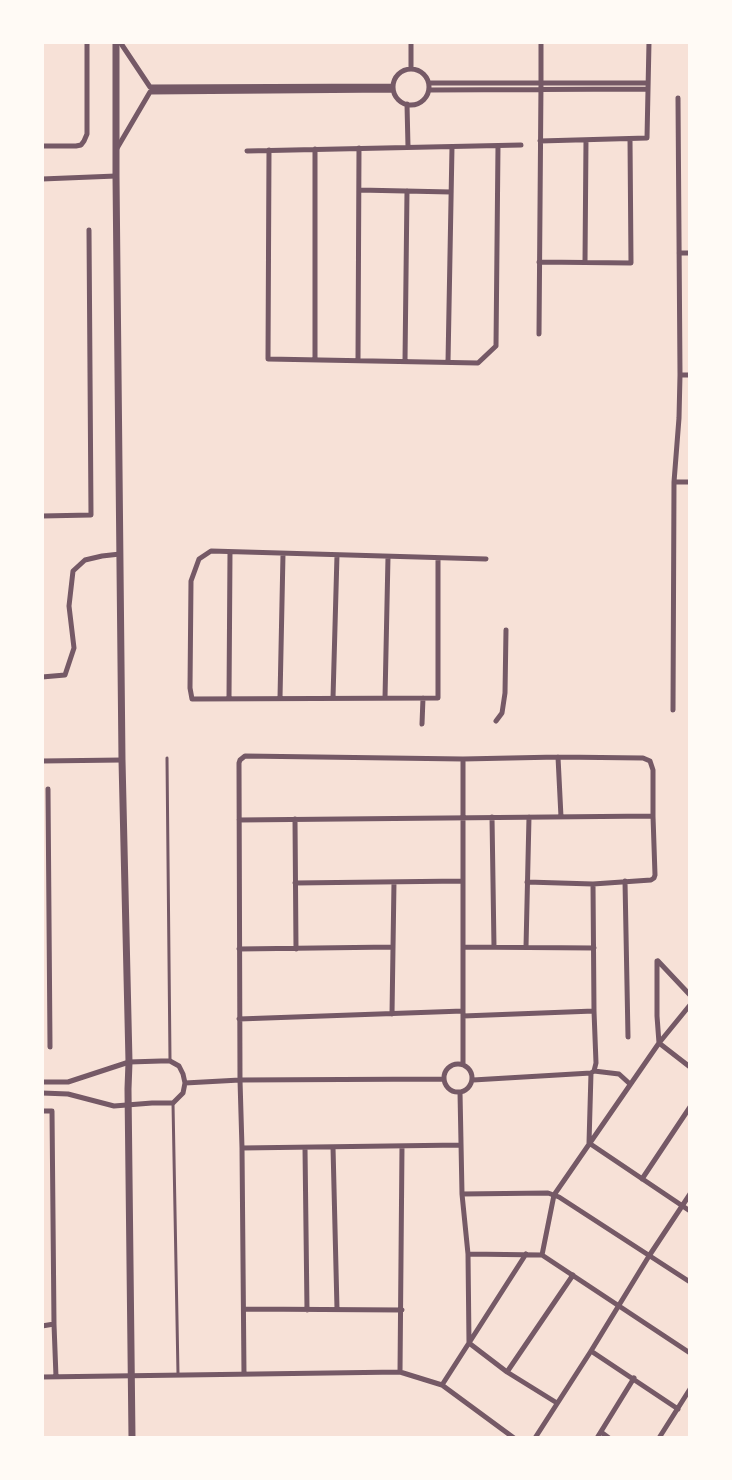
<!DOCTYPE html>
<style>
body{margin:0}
#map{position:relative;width:732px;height:1480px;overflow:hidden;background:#f7e1d7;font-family:"Playfair Display",serif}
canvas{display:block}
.frame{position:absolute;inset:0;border:44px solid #fffaf5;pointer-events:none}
</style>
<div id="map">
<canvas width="732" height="1480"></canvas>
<div class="frame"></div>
</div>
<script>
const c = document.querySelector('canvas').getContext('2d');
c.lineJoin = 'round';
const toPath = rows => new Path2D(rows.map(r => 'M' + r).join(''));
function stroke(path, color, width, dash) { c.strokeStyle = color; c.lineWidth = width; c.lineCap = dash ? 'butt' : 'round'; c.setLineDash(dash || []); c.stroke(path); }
const service = toPath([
 [167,758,170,1060],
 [173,1103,178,1374]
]);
const minor = toPath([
 [120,42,150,87,393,86],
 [411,68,411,42],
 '393 87a18 18 0 1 1 36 0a18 18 0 1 1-36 0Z',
 [429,83,648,83],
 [429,90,648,89],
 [407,104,408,147],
 [540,141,647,138,649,42],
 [42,146,76,146,81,145,84,141,87,134,87,42],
 [315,149,315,360],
 [116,150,150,92,393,90],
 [269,150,268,359,478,363,496,346,498,146],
 [247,151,521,145],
 [42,179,116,176],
 [359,190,451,192],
 [679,253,690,253],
 [539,262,631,263,630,139],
 [585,262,586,140],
 [539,334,541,83,541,42],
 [358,360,359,148],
 [405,361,407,191],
 [448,362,452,147],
 [680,375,690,375],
 [674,482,690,482],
 [42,516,91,515,89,230],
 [438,558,438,698,192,699,190,688,191,581,199,559,211,551,486,559],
 [42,677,65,675,74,648,69,606,73,571,85,560,102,556,120,554],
 [229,698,230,552],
 [280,698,283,554],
 [333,698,337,555],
 [385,698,388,557],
 [673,710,674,482,679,418,680,375,678,98],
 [496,721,502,713,505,693,506,630],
 [422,724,423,698],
 [558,757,561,817],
 [42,761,122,760],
 [48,789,50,1047],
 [492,817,494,947],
 [295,819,296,949],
 [239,820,653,816],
 [625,881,628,1037],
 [295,883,463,881],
 [463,947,594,948],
 [526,947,529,817],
 [239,949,393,947],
 [657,961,657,1016,659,1043,690,1067],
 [658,961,690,995],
 [392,1014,394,882],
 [463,1016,594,1011],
 [239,1019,463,1011],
 '444 1078a14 14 0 1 1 28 0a14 14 0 1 1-28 0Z',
 [463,1064,463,759],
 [594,1071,619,1074,630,1084],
 [591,1073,589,1143,690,1211],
 [473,1080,591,1073,594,1071,596,1063,594,1011,593,884],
 [42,1082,68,1082,129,1062,161,1061,170,1061,179,1066,183,1074,185,1083,183,1093,173,1103,152,1103,114,1106,68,1094,42,1093],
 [185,1083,240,1080,444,1079],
 [460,1092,462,1194,468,1254,469,1343,507,1372,557,1403],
 [42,1111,52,1111,54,1324,56,1377],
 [333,1147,337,1309],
 [242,1148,461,1145],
 [305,1148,307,1310],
 [642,1179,690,1107],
 [462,1194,548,1193,559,1197,690,1282],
 [468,1254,542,1255,690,1353],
 [542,1255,554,1195,659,1043,690,1005],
 [244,1309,402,1310],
 [42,1326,54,1324],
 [591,1351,678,1409],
 [400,1372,402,1146],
 [507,1372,573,1275],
 [244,1374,242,1148,240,1080,239,763,240,760,245,756,463,759,558,757,643,758,650,761,653,770,653,816,655,875,654,878,651,880,593,884,527,882],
 [42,1377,400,1372,442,1385,514,1438],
 [442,1385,526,1254],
 [601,1432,609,1438],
 [535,1438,591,1351,649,1256,690,1194],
 [597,1438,634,1378],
 [659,1438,690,1389]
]);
const tertiary = toPath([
 [116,42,116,176,122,760,129,1062,128,1089,132,1438]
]);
stroke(service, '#755966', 3);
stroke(minor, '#755966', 5);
stroke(tertiary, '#755966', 7);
</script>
